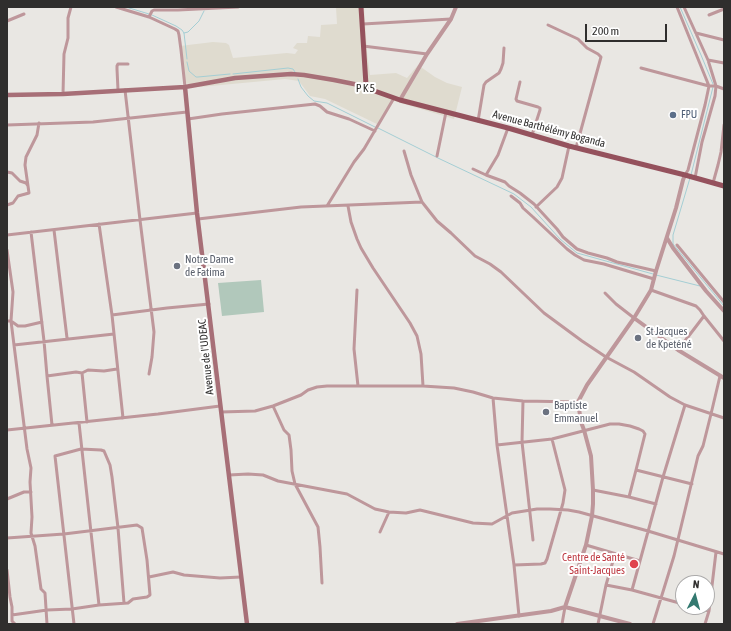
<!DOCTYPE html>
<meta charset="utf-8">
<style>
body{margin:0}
#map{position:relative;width:731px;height:631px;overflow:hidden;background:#e9e7e3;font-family:"Asap Condensed",sans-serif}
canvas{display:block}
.frame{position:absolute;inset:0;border:8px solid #2f2e2d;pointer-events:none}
.north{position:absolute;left:675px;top:575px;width:40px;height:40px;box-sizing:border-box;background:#fff;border:1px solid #acabab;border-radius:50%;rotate:6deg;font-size:11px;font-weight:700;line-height:16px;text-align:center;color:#2f2e2d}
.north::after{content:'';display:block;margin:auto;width:14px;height:18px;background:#337970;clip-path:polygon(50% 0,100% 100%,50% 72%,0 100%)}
.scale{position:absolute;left:585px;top:24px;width:82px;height:18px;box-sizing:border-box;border:2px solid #2f2e2d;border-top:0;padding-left:5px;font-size:12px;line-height:14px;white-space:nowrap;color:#2f2e2d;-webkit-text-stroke:3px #fff;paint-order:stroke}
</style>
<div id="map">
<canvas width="731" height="631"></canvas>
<div class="frame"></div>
<div class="north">N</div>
<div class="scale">200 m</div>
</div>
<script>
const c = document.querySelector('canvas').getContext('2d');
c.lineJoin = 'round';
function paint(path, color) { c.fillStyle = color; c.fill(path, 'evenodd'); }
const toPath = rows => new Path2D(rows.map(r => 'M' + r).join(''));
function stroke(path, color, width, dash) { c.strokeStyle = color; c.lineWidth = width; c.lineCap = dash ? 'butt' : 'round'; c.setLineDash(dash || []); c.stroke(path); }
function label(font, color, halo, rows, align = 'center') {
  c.font = font + ' "Asap Condensed",sans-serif'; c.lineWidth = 4; c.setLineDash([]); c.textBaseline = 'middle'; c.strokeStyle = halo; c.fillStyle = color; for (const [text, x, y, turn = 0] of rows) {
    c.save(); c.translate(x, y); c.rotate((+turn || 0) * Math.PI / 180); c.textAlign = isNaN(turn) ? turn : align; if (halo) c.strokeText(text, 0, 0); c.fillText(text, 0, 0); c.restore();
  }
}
const built = toPath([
 [336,7,364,7,367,52,370,75,396,73,407,78,418,65,435,77,447,83,462,87,454,119,394,101,379,125,325,99,310,96,299,81,285,79,200,87,185,83,180,46,213,42,226,43,229,45,233,58,287,53,295,54,298,50,293,48,297,43,307,43,308,36,320,37,321,25,337,24]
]);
const green = toPath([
 [261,280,264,312,222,316,218,283]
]);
const stream = toPath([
 [126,7,149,14],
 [680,7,701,55,713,84],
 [152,15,176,26,182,30,184,33,187,59],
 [184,33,188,32,199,21,204,11],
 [187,62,189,71,196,77,198,77,230,74],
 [233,74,288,68,293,69,295,72],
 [298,79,301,87,308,96,314,101,327,103,375,127],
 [378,128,440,159,514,194,531,207,560,239,577,253,653,274],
 [691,175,713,87],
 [690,178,673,235,673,244,724,306],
 [656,275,700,286]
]);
const minor = toPath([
 [116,7,149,17,175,29,178,31,179,35,181,50,185,87],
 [677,7,709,86,705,105,688,170,685,175],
 [684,7,708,60,716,86,715,96,702,142,695,178],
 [709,15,724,9],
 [149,17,152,11,154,10,178,10,238,7],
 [7,21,24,14],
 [363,24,451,19],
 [548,25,578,39,587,48,598,54,601,57,576,148],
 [696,33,724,40],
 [363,46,427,54],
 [708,60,724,63],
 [641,68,709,86,716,86,724,89],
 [520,82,516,99,517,101,538,107,540,108,540,110,532,135],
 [118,90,117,69,117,66,118,64,128,64],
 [125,90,140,220,154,332,152,357,149,374],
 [63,94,64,54,68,38,68,18,71,7],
 [188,119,222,114,315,104,320,106,327,112,349,119,375,131],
 [478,121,484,85,486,82,499,73,501,69,503,63,504,48],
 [7,125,93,122,187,112],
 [404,151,411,175,422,202,437,221,451,233,475,256,490,264,501,272,544,313,582,341,606,357,634,372,670,397,685,405,724,418],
 [437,156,446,112],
 [473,169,486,175,505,182,509,186,520,193,534,204,557,229,563,237,577,249,588,253,607,258,617,262,656,271],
 [7,172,12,173,20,181,26,183,28,186],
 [486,175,498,155,508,128],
 [713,183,718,165,721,152,724,125],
 [511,196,520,203,523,208,533,217,567,249,575,255,584,260,604,264,654,279],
 [7,205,13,203,18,196,29,193,25,165,26,157,37,135,39,123],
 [327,206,354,162,364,149,394,98],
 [348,206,351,222,357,239,361,248,373,268,410,323,417,336,421,354,423,386],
 [536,207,557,187,562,178,569,146],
 [198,219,301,207,422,202],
 [99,224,112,315,123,418],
 [54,230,67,338],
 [31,232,44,341,47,376,52,425],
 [7,235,197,213],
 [677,245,724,302],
 [7,250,13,292,11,321,27,449,31,468,30,482,32,517,31,533,35,546,41,589,45,593,47,624],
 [357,290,354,349,358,386],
 [651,290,696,306,700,310,704,316,724,341],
 [605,293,616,304,634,318],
 [112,315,167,308,209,304],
 [7,321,11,321,18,326,25,326,42,322],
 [14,345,114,334],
 [678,350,704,316],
 [82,373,87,422],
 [47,376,76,372,82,373,88,370,104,371,117,369],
 [493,398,497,445,514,565,519,616],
 [523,401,522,442,533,540],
 [273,406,284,430,289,435,291,450,292,471,295,484,318,527,320,547,322,583],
 [221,412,255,411,273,406,301,395,308,390,317,387,327,386,423,386,454,388,473,392,493,398,523,401,578,402],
 [79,423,99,605],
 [7,430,158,414,220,406],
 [497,445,552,439,610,424,619,424,630,426,639,429,643,431,645,434,636,470,629,497],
 [636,470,692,484],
 [229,475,248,474,263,475,278,481,347,494,375,509,389,512,406,513,420,510,473,523,492,524,512,513,537,509,550,509,568,510,579,512,648,531,724,554],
 [593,490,629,497,656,504],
 [7,499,24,492,31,492],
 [380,532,389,512],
 [7,538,64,534,137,525,142,528,147,560,150,595,147,597,133,599,128,603,99,605,72,609,47,610,12,615],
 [586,545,640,561],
 [514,565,541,564,545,563,547,559,563,503,565,490,552,439],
 [7,570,10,597,12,607,12,621,15,624],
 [149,577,173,572,184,575,220,578,241,577],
 [606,585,632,590,683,604],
 [632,590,663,477,685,405],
 [695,607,709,611],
 [74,624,55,456,81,449,101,450,104,451,110,465,112,477,118,528,124,603],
 [562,624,565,607],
 [598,624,606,585,615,554],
 [653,624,674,556,698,456,703,446,711,414,720,376],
 [705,624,709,611,716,552]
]);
const tertiary = toPath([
 [400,100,427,54,451,19,456,7],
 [667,238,673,248,706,291,724,311],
 [634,318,678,350,724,378],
 [565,607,586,545,592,516,593,504,593,490,591,456,584,430,581,422,578,402,587,385,634,318,651,290,656,271,676,208,683,180,685,175],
 [457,624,551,611,565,607,581,611,630,624]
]);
const secondary = toPath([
 [185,87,197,213,247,624],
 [7,95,63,94,185,87,235,78,291,74,304,75,334,80,364,86]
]);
const primary = toPath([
 [361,7,366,85],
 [369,89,369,87,368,85,366,85,364,86,365,90,368,90,369,89,400,100,508,128,569,146,685,175,724,186]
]);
const markers = [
 [673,115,4,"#5c6f8a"],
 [177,266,4,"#6b7280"],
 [638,338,4,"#6b7280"],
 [546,412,4,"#6b7280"],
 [634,564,5,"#e0444e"]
];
const serviceNames = [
 ["FPU",681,115]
];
const streetNames = [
 ["Avenue Barthélémy Boganda",549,129,15],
 ["Avenue de I'UDEAC",206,357,-96]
];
const worshipNames = [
 ["Notre Dame",185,260],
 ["de Fatima",185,273],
 ["St Jacques",646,332],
 ["de Kpeténé",646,345],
 ["Baptiste",554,406],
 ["Emmanuel",554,419]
];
const healthNames = [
 ["Centre de Santé",625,558],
 ["Saint-Jacques",625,571]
];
const neighbourhoodNames = [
 ["PK5",366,88]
];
paint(built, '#dfdbcf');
paint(green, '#b1c8bb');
stroke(stream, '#a4ced4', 1);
stroke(minor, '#be979b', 3);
stroke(tertiary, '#be979b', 4);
stroke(secondary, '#a76f77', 4.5);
stroke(primary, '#95525d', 5);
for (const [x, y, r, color] of markers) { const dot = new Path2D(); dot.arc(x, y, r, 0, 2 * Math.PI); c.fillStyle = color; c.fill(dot); stroke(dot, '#fff', 1.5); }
label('11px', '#4e5e75', '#fff', serviceNames, 'left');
label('11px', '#2f2e2d', '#fff', streetNames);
label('11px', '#5b616d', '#fff', worshipNames, 'left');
label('11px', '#be3a42', '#fff', healthNames, 'right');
c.letterSpacing = '1px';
label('12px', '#2f2d2a', '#fff', neighbourhoodNames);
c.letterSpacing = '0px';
</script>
